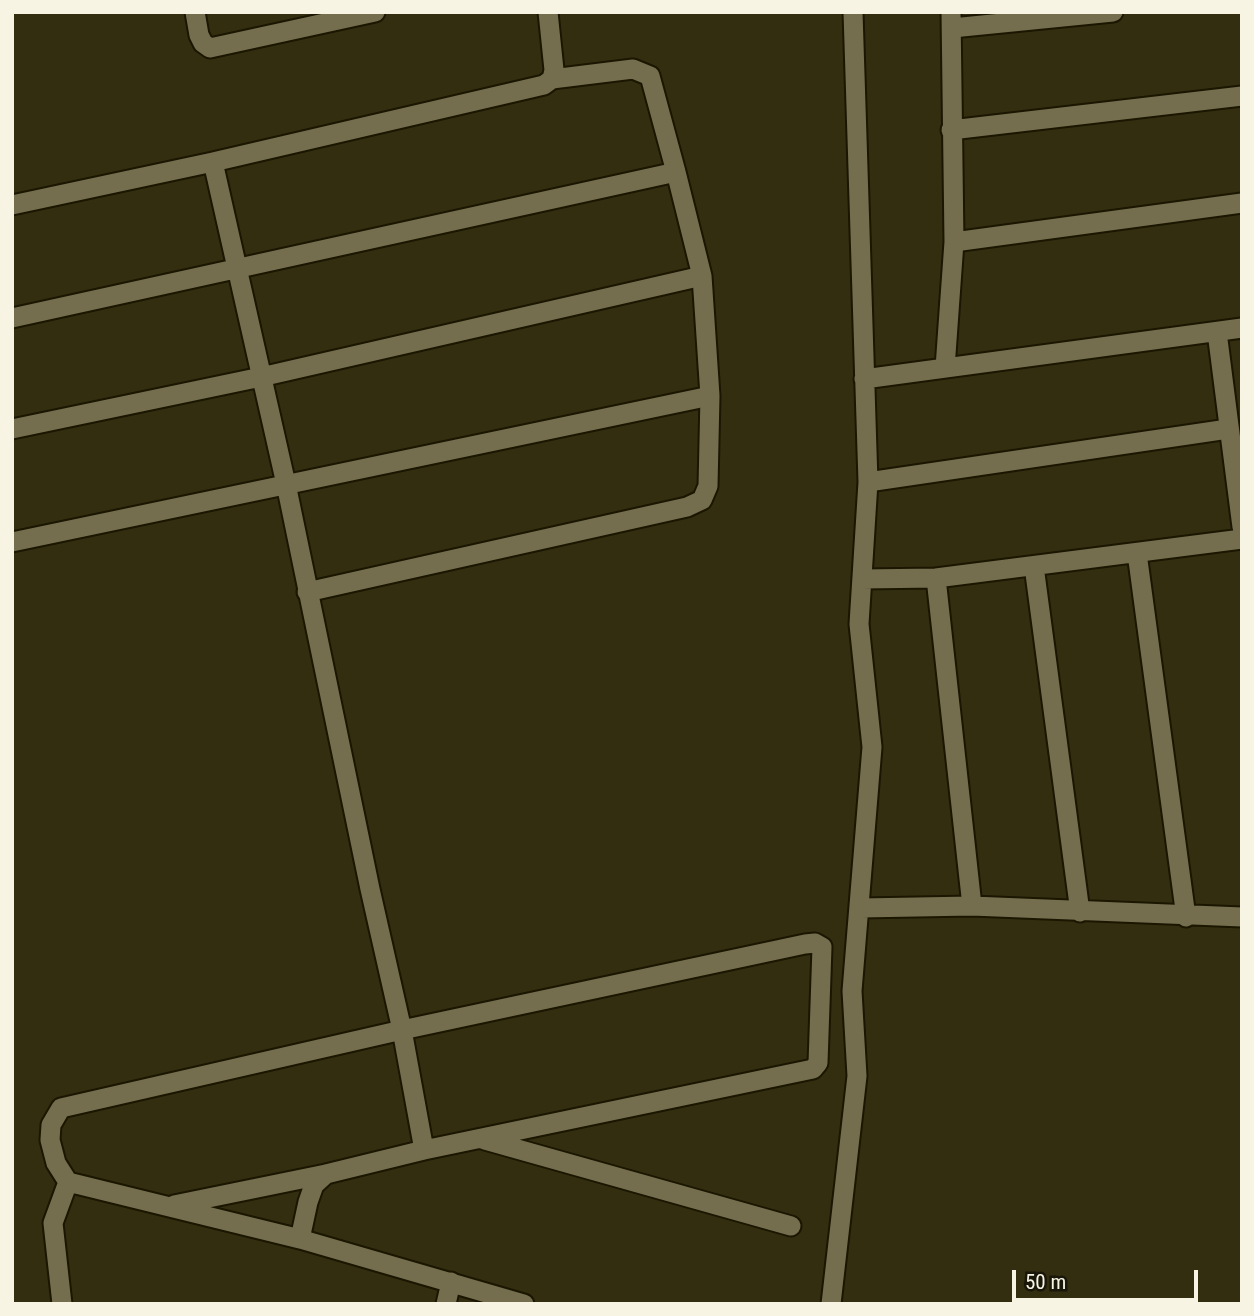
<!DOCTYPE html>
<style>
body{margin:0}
#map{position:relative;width:1254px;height:1316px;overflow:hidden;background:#342e11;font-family:"Roboto Condensed",sans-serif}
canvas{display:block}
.frame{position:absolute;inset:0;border:14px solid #f7f4e3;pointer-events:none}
.scale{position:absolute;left:1012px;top:1270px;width:186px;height:32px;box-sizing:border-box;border:4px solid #f7f4e3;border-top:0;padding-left:9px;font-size:21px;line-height:24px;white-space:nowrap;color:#f7f4e3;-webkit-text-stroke:5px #19160a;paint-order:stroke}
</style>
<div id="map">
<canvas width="1254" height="1316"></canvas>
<div class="frame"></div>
<div class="scale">50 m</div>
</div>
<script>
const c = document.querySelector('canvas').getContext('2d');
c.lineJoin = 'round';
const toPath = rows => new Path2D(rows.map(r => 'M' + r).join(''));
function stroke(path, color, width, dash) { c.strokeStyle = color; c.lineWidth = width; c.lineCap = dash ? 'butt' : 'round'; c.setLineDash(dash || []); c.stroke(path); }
const minor = toPath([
 [195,12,199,35,203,43,210,48,375,12],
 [952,28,1113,12],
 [951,130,1242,96],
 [12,205,213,162],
 [954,242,1242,203],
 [12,318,676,172,650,76,633,69,552,79],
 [1217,332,1242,527],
 [945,368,954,242,951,12],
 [864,379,1242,328],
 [12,429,261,377,702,276,676,172],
 [868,482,1228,429],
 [12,542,710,396,702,276],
 [1137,553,1186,917],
 [1034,566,1080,912],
 [862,579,936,578],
 [307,592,687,507,702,500,708,486,710,396],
 [972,906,936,578,1242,539],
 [861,908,972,906,1242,917],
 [485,1140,791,1226],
 [174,1205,326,1174],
 [300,1239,68,1182,56,1163,50,1140,51,1125,61,1108,402,1030,805,944,815,943,822,947,818,1063,813,1069,424,1150],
 [62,1304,53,1223,68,1182],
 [446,1304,451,1282],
 [524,1304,300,1239,308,1202,314,1185,326,1174,424,1150,402,1030,370,889,286,484,213,162,544,85,552,79,554,70,548,12],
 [831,1304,857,1076,852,991,872,747,859,624,868,482,853,12]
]);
stroke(minor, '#1b1600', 23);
stroke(minor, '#746e4f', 19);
</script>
